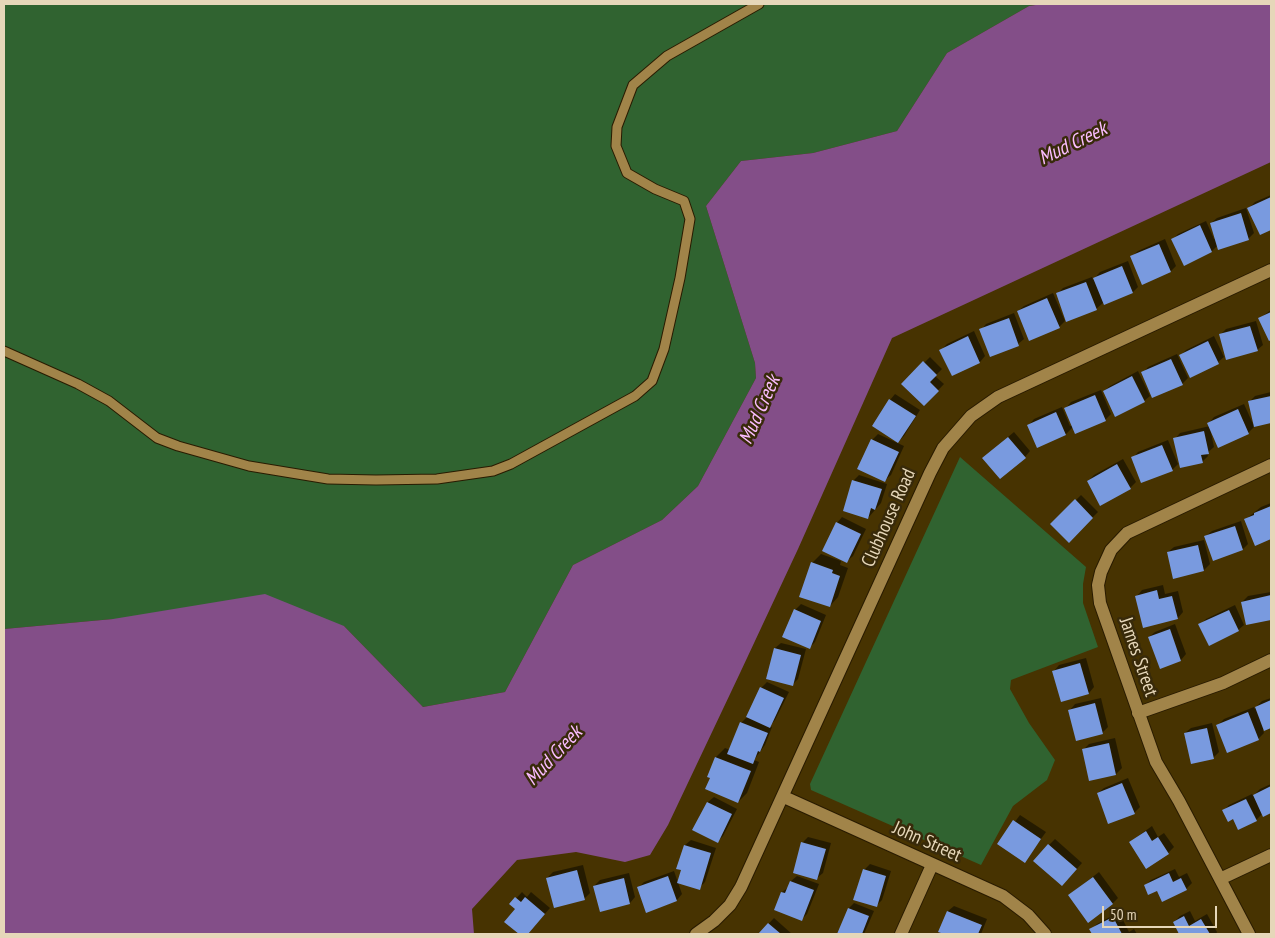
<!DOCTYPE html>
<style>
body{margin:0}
#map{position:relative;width:1275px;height:938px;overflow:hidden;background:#473301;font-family:"PT Sans Narrow",sans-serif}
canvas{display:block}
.frame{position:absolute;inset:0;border:5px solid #e6d7b9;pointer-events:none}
.scale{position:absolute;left:1102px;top:906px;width:115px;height:22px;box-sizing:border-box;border:2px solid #e6d7b9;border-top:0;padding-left:6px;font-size:15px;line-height:18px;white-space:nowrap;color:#e6d7b9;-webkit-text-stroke:4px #382a0a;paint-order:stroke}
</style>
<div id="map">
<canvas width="1275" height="938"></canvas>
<div class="frame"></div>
<div class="scale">50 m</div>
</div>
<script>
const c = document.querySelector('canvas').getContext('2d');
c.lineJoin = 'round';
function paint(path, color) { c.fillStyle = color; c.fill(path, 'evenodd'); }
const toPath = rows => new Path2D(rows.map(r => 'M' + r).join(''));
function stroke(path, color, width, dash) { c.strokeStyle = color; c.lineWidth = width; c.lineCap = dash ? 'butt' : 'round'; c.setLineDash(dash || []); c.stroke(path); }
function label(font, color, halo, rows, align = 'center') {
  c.font = font + ' "PT Sans Narrow",sans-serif'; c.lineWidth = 5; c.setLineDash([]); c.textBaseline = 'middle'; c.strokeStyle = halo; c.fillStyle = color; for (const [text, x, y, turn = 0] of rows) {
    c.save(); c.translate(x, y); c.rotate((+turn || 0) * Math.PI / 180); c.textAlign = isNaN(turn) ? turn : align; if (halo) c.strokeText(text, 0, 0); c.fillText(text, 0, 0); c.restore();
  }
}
const green = toPath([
 [4,4,1042,4,1029,6,947,53,897,131,813,153,741,161,706,206,755,363,756,378,698,486,662,520,573,565,505,692,423,707,344,626,113,619,4,629],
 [960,457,1086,567,1083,584,1083,603,1098,647,1011,680,1010,689,1029,723,1055,760,1047,780,1013,806,981,865,811,790,810,784]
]);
const water = toPath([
 [1042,4,1271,4,1271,162,892,338,798,549,740,673,668,825,650,855,625,862,576,852,517,860,472,909,474,934,4,934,4,629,113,619,265,594,344,626,423,707,505,692,573,565,662,520,698,486,756,378,755,363,706,206,741,161,813,153,897,131,947,53,1029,6]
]);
const shadow = toPath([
 [1271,195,1271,229,1260,234,1249,208,1255,202],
 [1246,208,1254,233,1248,239,1218,245,1212,251,1184,265,1172,240,1178,234,1206,221,1214,239,1216,238,1211,223,1217,218],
 [1165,239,1176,266,1171,271,1132,256,1138,251],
 [1128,261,1138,287,1133,292,1105,304,1104,302,1096,309,1057,294,1063,288,1092,277,1093,280,1100,272],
 [1053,293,1065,321,1059,327,1018,311,1024,306],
 [1271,310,1271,339,1270,340,1260,318],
 [1014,313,1024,339,1018,344,981,330,986,324],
 [1256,321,1263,345,1257,350,1220,335,1226,329],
 [974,331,985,356,980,362,952,375,941,350,947,344],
 [1214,336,1224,357,1218,362,1190,376,1181,355,1186,350],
 [1177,354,1188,378,1182,384,1143,373,1148,367],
 [930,357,942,369,935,376,944,384,924,405,903,384],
 [1138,371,1150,396,1144,401,1104,391,1110,386],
 [1101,390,1111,414,1105,420,1073,427,1066,434,1038,446,1029,425,1034,419,1062,407,1070,426,1073,425,1066,408,1071,402],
 [1271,392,1271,422,1253,426,1254,427,1248,433,1210,428,1214,447,1207,453,1208,456,1202,462,1175,439,1180,433,1210,426,1209,423,1214,417,1244,404,1253,424,1254,424,1249,402,1255,396],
 [895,394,920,410,904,436,897,443,890,400],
 [1014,432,1030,451,1025,457,989,453],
 [878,434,904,446,891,475,885,480,872,440],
 [1168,440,1178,464,1172,470,1133,458,1138,452],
 [1123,459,1136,482,1130,488,1088,481,1094,475],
 [859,475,887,484,881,503,868,518,853,481],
 [1081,495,1098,512,1069,541,1052,524],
 [1271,503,1271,538,1256,544,1246,519,1261,507],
 [842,517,866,529,853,556,847,561,837,523],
 [1241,521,1248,544,1243,549,1206,536,1212,531],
 [1204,540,1210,564,1204,570,1174,577,1168,552,1174,547],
 [821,554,841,561,840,565,848,568,838,597,830,606,812,563],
 [1163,585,1165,594,1178,591,1183,612,1178,618,1144,626,1137,596,1142,590],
 [1271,592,1271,619,1247,624,1242,602,1248,596],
 [801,604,826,615,815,642,810,647,795,610],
 [1235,605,1244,625,1238,630,1200,625,1206,619],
 [1175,624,1186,654,1181,660,1160,667,1149,637,1155,632],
 [781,643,806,649,798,679,792,685,775,648],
 [1086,658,1094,687,1089,693,1054,671,1059,665],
 [767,682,789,692,775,720,770,726,772,727,765,745,754,760,759,762,747,793,738,802,709,776,716,757,725,748,730,750,741,723,747,717,761,688],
 [1101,698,1108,727,1102,733,1070,710,1075,704],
 [1271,698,1271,727,1263,730,1264,733,1258,739,1218,725,1224,719,1254,707,1254,709,1262,701],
 [1212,723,1219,752,1213,758,1185,733,1191,728],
 [1115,738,1122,768,1116,774,1090,780,1083,750,1089,744],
 [1128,778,1140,807,1134,813,1098,793,1104,788],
 [1271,784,1271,812,1263,816,1262,814,1256,820,1233,818,1224,810,1229,805,1252,794,1253,796,1260,789],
 [714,797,737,809,723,836,717,842,694,830,708,802],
 [1020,815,1046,832,1025,861,999,843],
 [1152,826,1158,837,1164,833,1174,847,1168,853,1130,842],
 [808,837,831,843,823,873,817,878,803,842],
 [1055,839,1082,863,1068,879,1049,845],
 [691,840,716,848,705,882,699,888,683,869,685,845],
 [870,864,891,871,882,900,876,906,864,870],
 [583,865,590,893,584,899,547,878,553,872],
 [1175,869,1179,877,1187,873,1192,883,1186,889,1157,889,1145,886,1151,880],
 [674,871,682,894,677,900,647,911,638,888,644,882],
 [1099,872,1118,898,1112,904,1069,895],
 [629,873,635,897,630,903,594,886,600,880],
 [797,876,819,884,807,914,802,919,782,892,789,887,791,881],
 [522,892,527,897,531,892,550,908,527,934,521,934,506,921,516,909,511,904],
 [854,903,874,911,864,934,838,934,849,908],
 [954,906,987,919,981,934,943,934,948,911],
 [1190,911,1195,921,1207,914,1217,932,1216,934,1181,934,1174,922,1180,916],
 [1119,912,1129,932,1134,929,1137,934,1093,934,1091,930,1097,924],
 [774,918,792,934,759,934]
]);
const building = toPath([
 [1271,197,1271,230,1260,235,1247,208],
 [1241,213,1249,240,1218,250,1210,223],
 [1200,225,1212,252,1184,266,1171,239],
 [1159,244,1171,272,1142,285,1130,256],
 [1122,266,1133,293,1104,305,1093,278],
 [1086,282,1097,310,1066,322,1056,293],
 [1047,298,1060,328,1029,341,1017,311],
 [1271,312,1271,340,1269,341,1258,318],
 [1009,318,1019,346,990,357,979,329],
 [1250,326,1258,351,1226,360,1219,334],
 [968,336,980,363,952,376,939,350],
 [1208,341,1219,364,1190,378,1179,355],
 [1171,359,1183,385,1152,398,1141,372],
 [923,361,937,375,930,382,939,391,924,406,901,384],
 [1132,376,1145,402,1115,417,1103,391],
 [1095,395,1106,421,1075,434,1064,408],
 [1271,396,1271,423,1254,427,1248,401],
 [889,399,916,416,898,443,872,426],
 [1238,409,1249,434,1218,448,1207,423],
 [1056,412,1066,435,1037,448,1027,425],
 [1204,431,1209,454,1201,455,1203,463,1180,468,1173,438],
 [1008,437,1026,458,1000,479,982,458],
 [871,439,899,452,885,482,857,469],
 [1162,445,1173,471,1141,483,1131,457],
 [1117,464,1131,489,1100,506,1087,481],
 [852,480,882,489,875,510,871,508,868,519,843,511],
 [1075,499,1093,518,1069,543,1050,524],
 [1271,506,1271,539,1255,546,1244,519,1254,515,1254,513],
 [836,522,861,534,847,563,822,551],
 [1235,526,1243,550,1213,561,1204,536],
 [1198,545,1204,571,1173,579,1167,552],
 [811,562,833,570,832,573,840,576,830,607,799,597],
 [1157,590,1159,599,1172,596,1178,619,1143,628,1135,596],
 [1271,595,1271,620,1246,625,1241,602],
 [794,609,821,621,810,649,782,637],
 [1229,610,1239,631,1209,646,1198,624],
 [1170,629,1181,661,1160,669,1148,637],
 [774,648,801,655,793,686,766,679],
 [1080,663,1089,694,1061,702,1052,671],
 [760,687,784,698,770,728,746,717],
 [1271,700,1271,728,1264,731,1255,707],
 [1095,703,1103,734,1076,741,1068,710],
 [1248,712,1259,740,1227,753,1216,725],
 [740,722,768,733,760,752,758,751,753,764,727,754],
 [1207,728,1214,759,1191,764,1184,733],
 [1109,743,1116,775,1089,781,1082,749],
 [715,757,751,771,738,803,705,789,710,778,707,777],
 [1122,783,1135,814,1108,824,1097,793],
 [1271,786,1271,813,1263,817,1253,795],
 [1246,799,1257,821,1238,830,1233,819,1228,822,1222,810],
 [707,802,732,814,718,843,692,830],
 [1013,820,1041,839,1025,863,997,844],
 [1146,831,1152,841,1158,837,1169,854,1146,869,1129,842],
 [801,842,826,849,817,880,793,873],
 [1048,844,1077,869,1062,886,1033,861],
 [684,845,711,853,700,890,677,883,681,870,676,869],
 [863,869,886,876,877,907,853,900],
 [577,870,585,900,554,908,546,878],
 [1169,873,1173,882,1181,878,1187,890,1162,902,1157,891,1148,895,1144,885],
 [668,876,677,901,646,913,637,887],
 [1093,877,1113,904,1088,923,1068,895],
 [624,878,630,904,600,912,593,886],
 [790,881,814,890,802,921,774,910,781,892,785,893],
 [515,897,521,902,525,897,545,914,528,934,519,934,504,922,515,909,509,904],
 [848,908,869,916,862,934,837,934],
 [947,911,982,925,978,934,944,934,938,932],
 [1184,916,1189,926,1201,919,1210,934,1179,934,1173,922],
 [1113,917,1122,934,1092,934,1089,929],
 [768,923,781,934,758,934]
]);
const lane = toPath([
 [4,351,78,384,109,401,157,438,178,446,249,466,328,479,376,480,437,479,493,471,511,464,635,396,652,381,664,349,680,278,690,219,684,201,655,189,627,173,616,146,617,127,633,85,667,56,759,4]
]);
const street = toPath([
 [1138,713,1223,683,1271,660],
 [784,797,1003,896,1028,915,1045,934],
 [1220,879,1271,855],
 [696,934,714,921,730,905,741,887,930,473,943,448,971,416,998,397,1271,270],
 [901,934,932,865],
 [1249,934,1179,801,1156,762,1100,603,1098,585,1101,572,1111,550,1127,533,1271,465]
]);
const streetNames = [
 ["Clubhouse Road",889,518,-66],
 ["James Street",1138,657,71],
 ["John Street",927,842,24]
];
const waterNames = [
 ["Mud Creek",1073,144,-26],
 ["Mud Creek",760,410,-66],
 ["Mud Creek",554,756,-47]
];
paint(green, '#306330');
paint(water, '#834e88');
paint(shadow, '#0007');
paint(building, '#799adf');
stroke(lane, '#291b00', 11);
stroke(street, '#291b00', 14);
stroke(lane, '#a18449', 9);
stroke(street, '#a18449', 12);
label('19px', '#e6d7b9', '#382a0a', streetNames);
label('italic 20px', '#fabdff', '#382a0a', waterNames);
</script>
